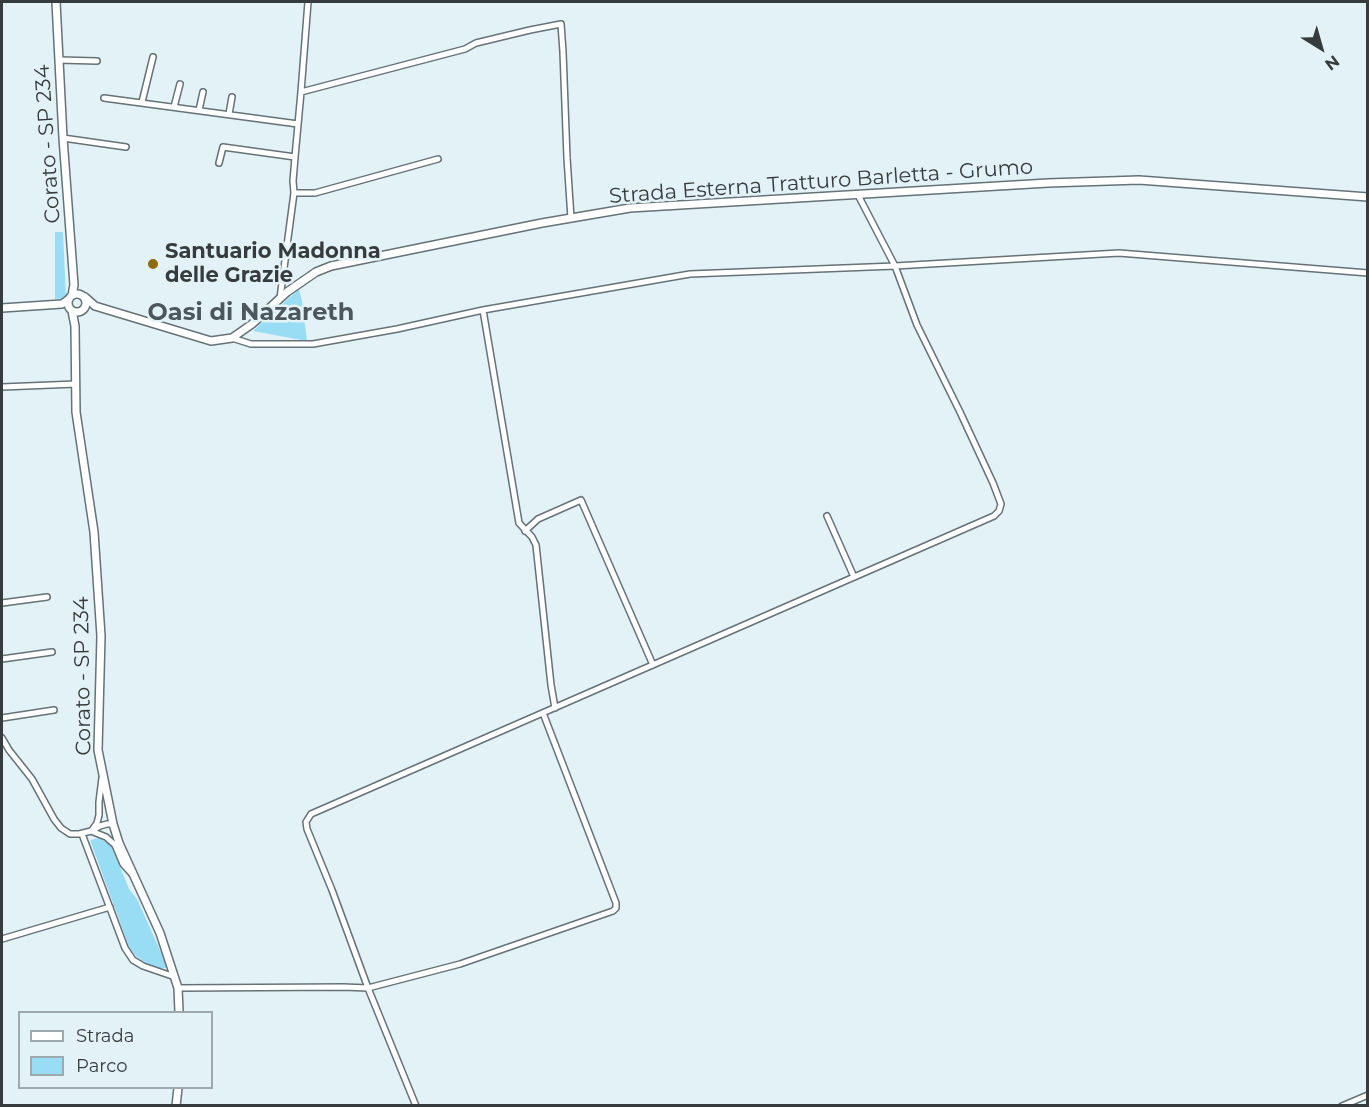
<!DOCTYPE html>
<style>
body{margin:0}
#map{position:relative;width:1369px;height:1107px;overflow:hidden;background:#e3f2f7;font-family:Montserrat,sans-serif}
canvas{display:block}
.frame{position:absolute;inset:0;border:3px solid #363c3e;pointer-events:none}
.legend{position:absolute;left:18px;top:1011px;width:195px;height:78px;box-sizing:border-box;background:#e3f2f7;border:2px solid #9ea9ad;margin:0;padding:8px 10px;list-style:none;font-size:18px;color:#363c3e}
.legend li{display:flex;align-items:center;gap:12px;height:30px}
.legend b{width:30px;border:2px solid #9ea9ad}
.north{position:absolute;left:1291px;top:18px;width:60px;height:60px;-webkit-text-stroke:4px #e3f2f7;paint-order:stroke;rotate:143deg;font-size:16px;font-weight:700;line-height:24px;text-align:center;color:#363c3e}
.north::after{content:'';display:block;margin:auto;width:21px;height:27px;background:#363c3e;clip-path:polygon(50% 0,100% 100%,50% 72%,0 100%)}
</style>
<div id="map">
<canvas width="1369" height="1107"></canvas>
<div class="frame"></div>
<ul class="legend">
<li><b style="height:8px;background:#fff"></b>Strada</li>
<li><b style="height:16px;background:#99ddf5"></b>Parco</li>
</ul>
<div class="north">N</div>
</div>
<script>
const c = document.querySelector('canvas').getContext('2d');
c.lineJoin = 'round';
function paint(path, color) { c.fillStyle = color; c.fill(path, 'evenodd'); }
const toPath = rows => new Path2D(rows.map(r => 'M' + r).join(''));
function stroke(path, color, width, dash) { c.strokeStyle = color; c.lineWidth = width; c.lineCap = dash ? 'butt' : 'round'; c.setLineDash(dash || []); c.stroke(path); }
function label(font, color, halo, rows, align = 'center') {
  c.font = font + ' Montserrat,sans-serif'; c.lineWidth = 5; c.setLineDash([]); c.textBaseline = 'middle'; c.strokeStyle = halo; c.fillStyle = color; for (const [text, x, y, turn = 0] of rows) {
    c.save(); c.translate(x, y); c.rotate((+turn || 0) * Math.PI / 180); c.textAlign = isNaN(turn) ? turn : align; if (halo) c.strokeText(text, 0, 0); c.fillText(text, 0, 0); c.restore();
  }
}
const green = toPath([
 [55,232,63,232,66,298,55,299],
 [299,289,302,301,307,341,253,331],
 [99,838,111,845,129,889,137,899,168,968,160,968,146,963,136,956,129,947,90,840]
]);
const street = toPath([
 [59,60,97,61],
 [301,92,465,49,476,43,530,30,561,24,563,52,567,158,571,218],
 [104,98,298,124],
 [142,102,153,57],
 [174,107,180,84],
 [199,110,203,92],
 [229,114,232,97],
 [63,138,126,147],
 [219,163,223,147,295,157],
 [294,193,315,193,438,159],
 [280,298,294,193,293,181,295,157,301,92,308,2],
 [483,310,519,523,532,537,536,545,551,685,555,708],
 [232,338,251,344,313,344,397,329,483,310,690,274,895,266,1119,253,1368,273],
 [2,387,76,384],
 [827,516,854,577],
 [525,531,538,519,581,500,653,665],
 [2,603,47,597],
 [2,659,52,652],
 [2,718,54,710],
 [2,738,9,750,32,779,54,819,61,828,70,834,79,834,91,831,100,826,107,824,113,824],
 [92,830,97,823,99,815,99,802,102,778],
 [91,831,106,837,115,845,123,864,132,874],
 [82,834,125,948,133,960,143,966,175,977],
 [2,939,110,907],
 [178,988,343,987,368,988,460,964,613,911,616,908,616,903,543,713],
 [416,1106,368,988,332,890,307,829,306,822,311,814,994,516,999,511,1001,504,993,483,960,412,917,325,895,266,858,195],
 [1342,1106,1368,1095]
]);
const secondary = toPath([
 [56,2,63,138,74,285,72,295],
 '68 303a9 9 0 1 1 18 0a9 9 0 1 1-18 0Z',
 [85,297,95,306,211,341,232,338,252,324,287,292,316,272,331,266,542,223,630,208,1048,183,1139,180,1368,197],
 [2,308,62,304,69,299],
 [72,311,75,326,76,412,94,532,101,636,98,750,113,824,119,843,160,933,178,988,179,1012],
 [176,1106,178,1088]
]);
const markers = [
 [153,264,6,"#8e6b0f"]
];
const streetNames = [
 ["Corato - SP 234",48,144,-94],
 ["Strada Esterna Tratturo Barletta - Grumo",821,182,-4],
 ["Corato - SP 234",83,676,-91]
];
const poiNames = [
 ["Santuario Madonna",165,252],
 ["delle Grazie",165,276]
];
const quarterNames = [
 ["Oasi di Nazareth",251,313]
];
paint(green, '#99ddf5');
stroke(street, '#657277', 8);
stroke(secondary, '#657277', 10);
stroke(street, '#fff', 5);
stroke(secondary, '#fff', 7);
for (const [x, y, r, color] of markers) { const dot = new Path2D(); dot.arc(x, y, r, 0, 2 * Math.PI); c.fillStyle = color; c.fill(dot); stroke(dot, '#e3f2f7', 2); }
label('21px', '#363c3e', '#e3f2f7', streetNames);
label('bold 21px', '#363c3e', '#e3f2f7', poiNames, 'left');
label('bold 24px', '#4b575c', '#e3f2f7', quarterNames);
</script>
